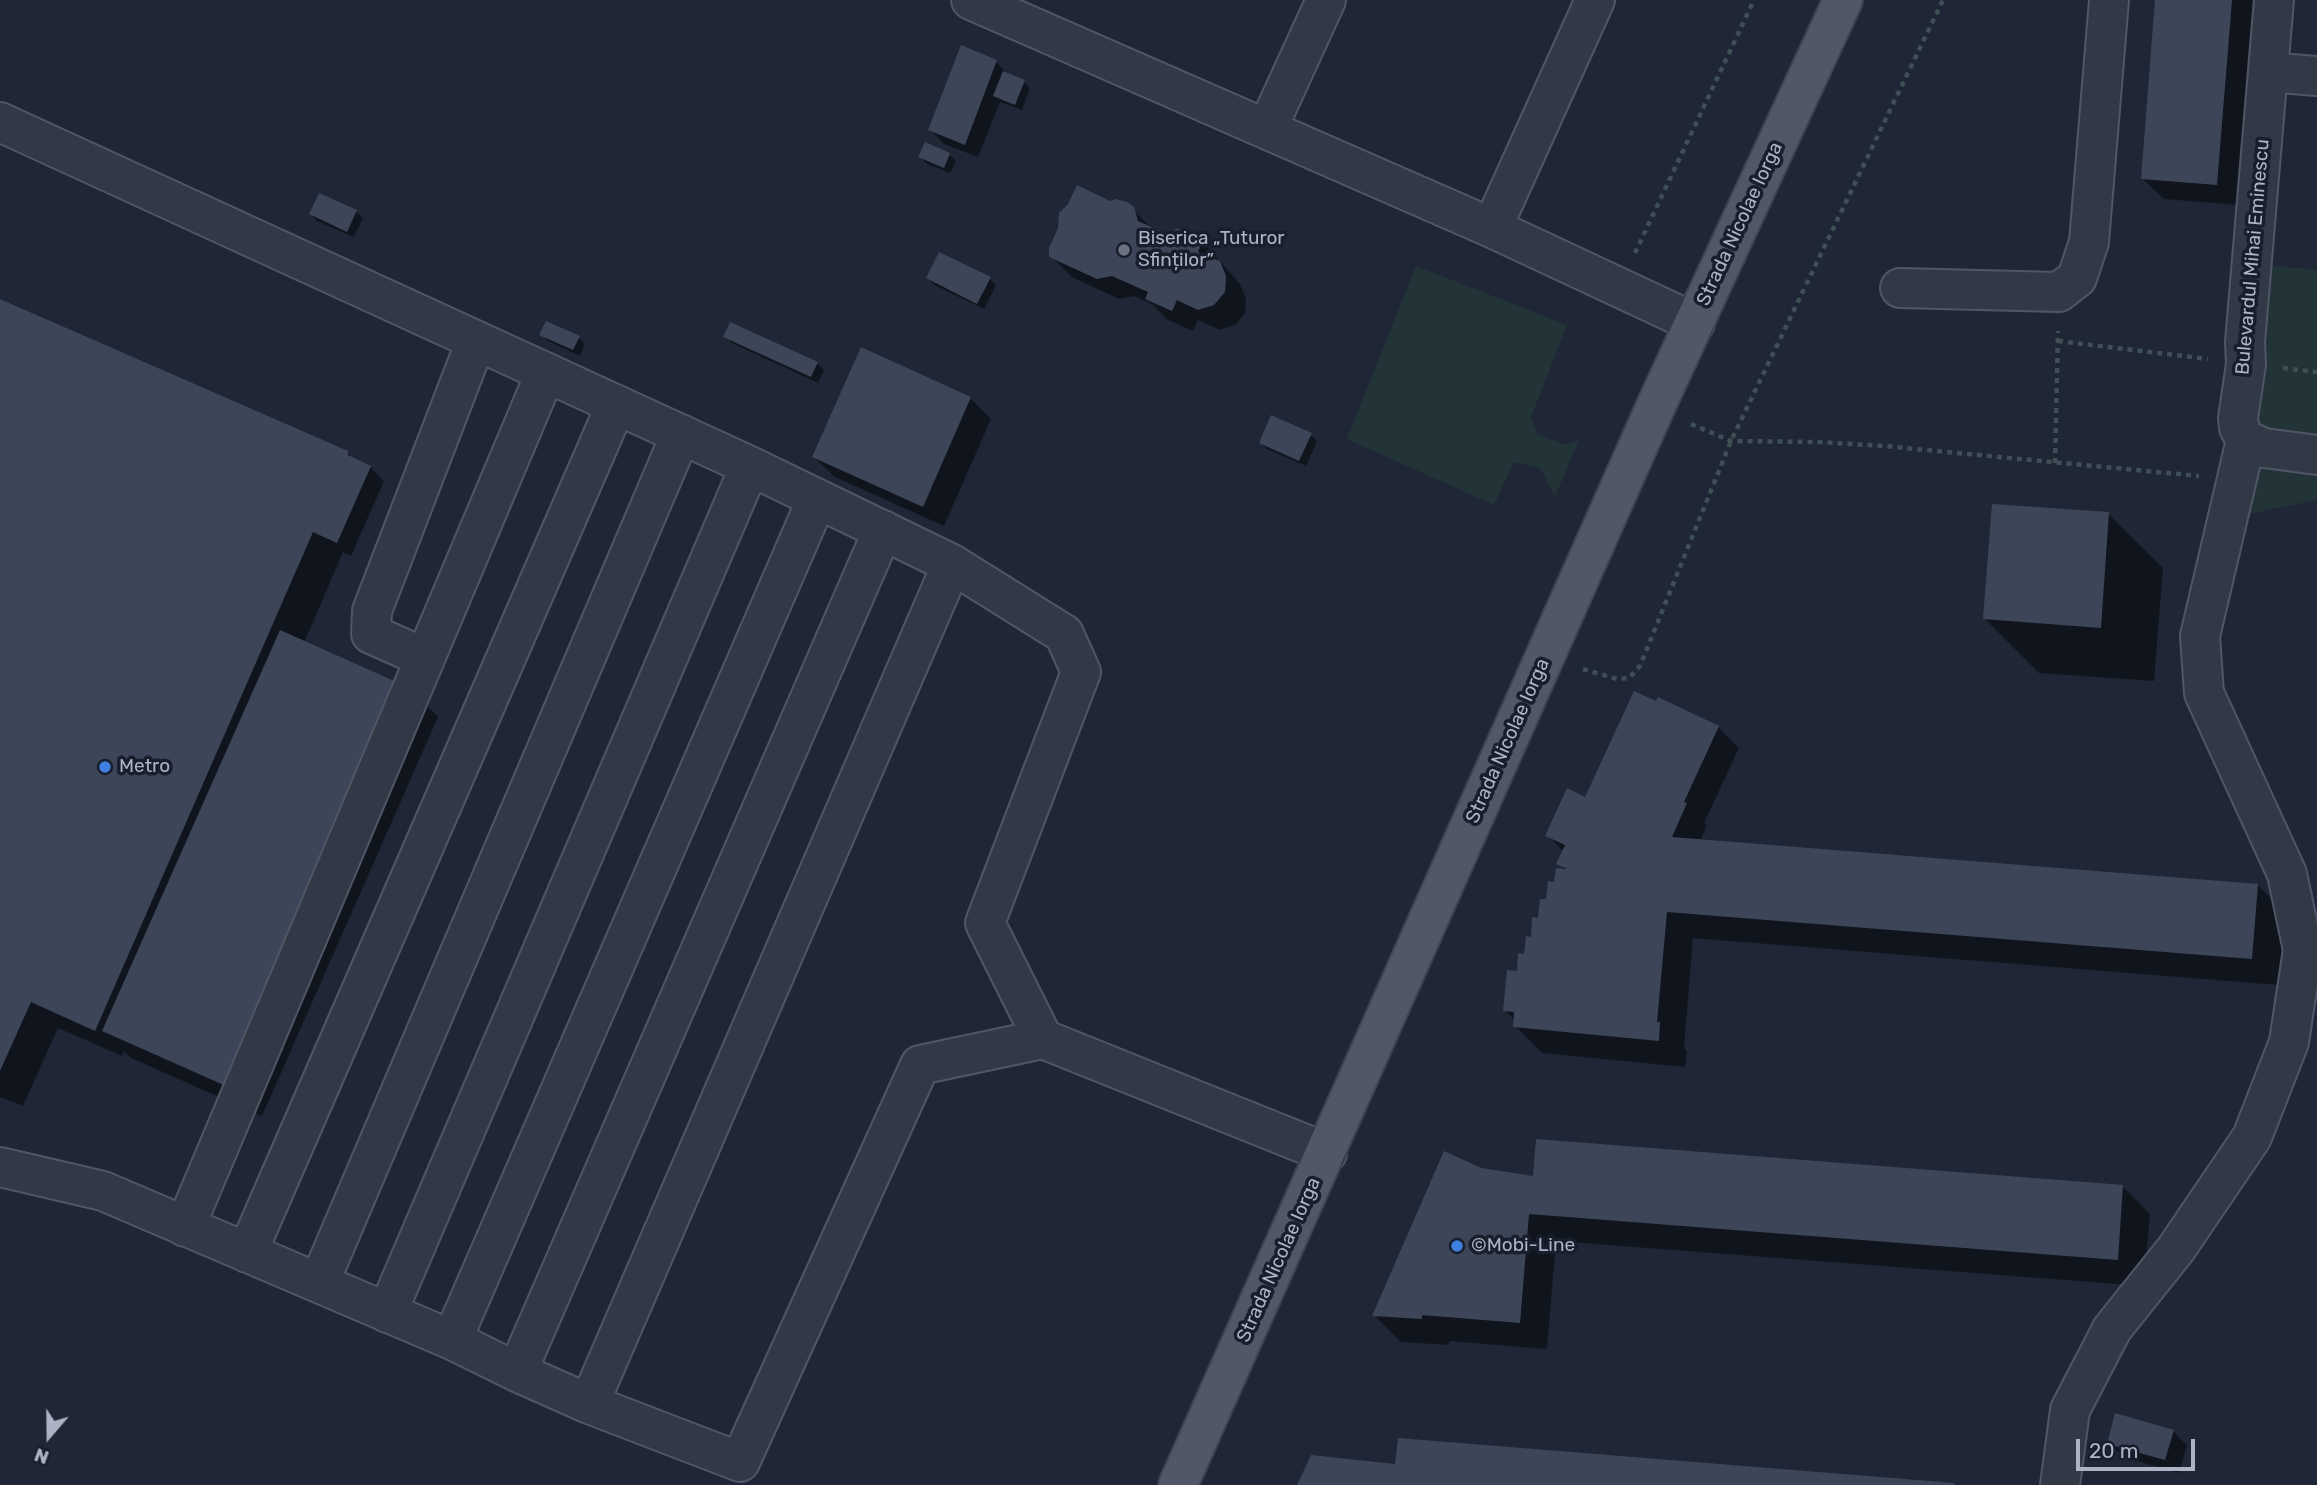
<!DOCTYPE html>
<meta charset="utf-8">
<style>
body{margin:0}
#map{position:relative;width:2317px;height:1485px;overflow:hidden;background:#1f2736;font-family:Rubik,sans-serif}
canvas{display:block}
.north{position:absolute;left:14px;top:1401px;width:70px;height:70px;-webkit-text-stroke:5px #181e2b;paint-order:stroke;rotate:200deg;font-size:19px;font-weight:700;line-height:28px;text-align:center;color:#acb3c4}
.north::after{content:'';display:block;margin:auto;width:24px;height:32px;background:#acb3c4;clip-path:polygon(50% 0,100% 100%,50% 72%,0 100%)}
.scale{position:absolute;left:2076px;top:1439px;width:119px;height:32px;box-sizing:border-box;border:4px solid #acb3c4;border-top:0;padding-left:9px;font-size:21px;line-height:24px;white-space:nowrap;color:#acb3c4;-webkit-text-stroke:5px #181e2b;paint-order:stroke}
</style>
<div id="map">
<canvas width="2317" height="1485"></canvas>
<div class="north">N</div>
<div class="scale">20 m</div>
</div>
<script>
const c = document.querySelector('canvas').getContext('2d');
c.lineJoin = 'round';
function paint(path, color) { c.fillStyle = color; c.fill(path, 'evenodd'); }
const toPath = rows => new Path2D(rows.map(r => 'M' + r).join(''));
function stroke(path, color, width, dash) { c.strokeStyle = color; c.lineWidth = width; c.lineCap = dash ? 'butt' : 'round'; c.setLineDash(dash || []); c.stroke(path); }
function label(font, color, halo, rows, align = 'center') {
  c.font = font + ' Rubik,sans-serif'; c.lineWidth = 7; c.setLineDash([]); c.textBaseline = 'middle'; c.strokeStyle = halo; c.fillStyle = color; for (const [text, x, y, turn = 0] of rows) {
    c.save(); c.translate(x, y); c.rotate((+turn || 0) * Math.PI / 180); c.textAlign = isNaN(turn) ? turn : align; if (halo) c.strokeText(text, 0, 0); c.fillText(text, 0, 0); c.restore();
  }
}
const green = toPath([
 [2263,265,2317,270,2317,500,2249,514],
 [1416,266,1567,325,1531,417,1537,434,1565,445,1579,440,1555,496,1540,468,1514,462,1494,505,1347,439]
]);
const shadow = toPath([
 [2157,0,2253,0,2238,205,2164,199,2143,179],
 [996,62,1010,76,1024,82,1030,88,1022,110,1000,102,978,157,944,144,930,130],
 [949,154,956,161,950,173,927,164,920,157],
 [1110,203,1132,209,1153,229,1173,238,1202,241,1240,284,1246,298,1245,313,1235,325,1220,330,1198,320,1193,331,1168,320,1152,304,1134,296,1119,299,1072,277,1051,256],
 [356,212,363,218,354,237,317,221,311,214],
 [928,278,990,279,996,285,984,309,934,285],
 [0,299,348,453,354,460,370,467,384,481,351,556,343,552,304,643,411,690,438,717,262,1116,131,1058,124,1051,122,1056,58,1028,23,1106,0,1097],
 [542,334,579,338,585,344,580,356,548,341],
 [725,337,817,363,824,370,818,383,732,343],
 [862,350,970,398,991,419,944,526,835,477,814,457],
 [1311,435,1317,441,1306,466,1267,449,1261,442],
 [2108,514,2163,568,2154,681,2039,673,1985,619],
 [1718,727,1739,748,1704,823,1707,825,1700,841,2258,885,2285,913,2278,985,1693,938,1684,1048,1687,1051,1685,1067,1542,1053,1515,1026,1515,1021,1505,1010,1548,901,1565,870,1558,863,1564,852,1547,835,1586,799],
 [1480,1170,1534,1178,2123,1187,2150,1214,2144,1286,1556,1241,1547,1349,1449,1341,1449,1345,1401,1342,1374,1315],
 [2173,1431,2187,1445,2179,1473,2123,1457,2109,1443]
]);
const building = toPath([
 [2155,0,2232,0,2217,185,2141,179],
 [961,45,997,60,965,145,928,130],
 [1003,71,1025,80,1015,105,993,96],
 [925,142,950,153,944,168,918,157],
 [1077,185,1110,201,1116,199,1127,202,1134,207,1138,221,1172,236,1176,228,1203,240,1198,252,1220,261,1226,276,1225,292,1214,305,1198,310,1177,300,1172,311,1145,299,1148,292,1112,276,1097,279,1049,257,1049,248,1058,228,1059,213,1068,204],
 [319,193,357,210,347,232,309,214],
 [939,252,991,277,977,304,926,278],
 [0,299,348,451,348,455,371,466,337,543,313,532,95,1031,31,1002,0,1071],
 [546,321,580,336,573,350,539,335],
 [730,322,818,362,811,377,723,337],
 [861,347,971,397,923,507,812,457],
 [1271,415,1312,433,1299,461,1259,443],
 [1992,504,2109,512,2101,628,1983,619],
 [280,630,412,689,235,1090,102,1031],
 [1634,691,1656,701,1658,697,1719,726,1684,802,1687,803,1672,837,2258,884,2252,959,1667,912,1657,1022,1660,1022,1659,1041,1513,1027,1514,1012,1503,1011,1507,970,1517,971,1518,953,1524,954,1526,936,1531,937,1532,917,1538,918,1540,899,1546,899,1548,881,1554,882,1556,868,1567,869,1556,864,1565,845,1545,836,1567,788,1585,797],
 [1536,1139,2123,1185,2118,1260,1529,1214,1520,1323,1422,1315,1422,1319,1372,1316,1444,1151,1481,1168,1533,1176],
 [2115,1413,2174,1430,2165,1460,2107,1444],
 [1398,1438,1954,1483,1954,1485,1297,1485,1311,1455,1395,1464]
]);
const path = toPath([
 [1635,253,1754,0],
 [2058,341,2208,359],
 [2283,368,2317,372],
 [1691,424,1731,441,1818,442,1884,446,2199,476],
 [2055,463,2058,331],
 [1583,669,1617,679,1629,678,1640,666,1731,441,1943,0]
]);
const minor = toPath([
 [971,0,1492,228,1695,323],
 [2274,0,2245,342,2246,364,2238,418,2239,428,2246,440,2264,448,2317,455],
 [2268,72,2317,76],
 [0,122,750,466,952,564,1064,634,1081,672,985,923,1043,1039],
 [1267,129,1326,0],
 [1492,228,1595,0],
 [1900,288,2059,292,2077,278,2089,242,2109,0],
 [425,658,371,634,372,611,476,341],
 [0,1167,103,1191,452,1340,517,1372,589,1404,740,1462,920,1065,1043,1039,1327,1153],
 [185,1227,546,372],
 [247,1253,616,405],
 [319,1283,681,434],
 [387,1313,750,466],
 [452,1340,817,499],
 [517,1372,883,530],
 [589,1404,952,564],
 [2060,1485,2070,1410,2112,1329,2176,1249,2252,1137,2289,1042,2303,950,2287,874,2204,693,2200,636,2246,440]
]);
const major = toPath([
 [1178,1485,1655,408,1843,0]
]);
const markers = [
 [1124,250,7,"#6b7280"],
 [105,767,7,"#3f7fe0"],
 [1457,1246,7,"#3f7fe0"]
];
const streetNames = [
 ["Strada Nicolae Iorga",1740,224,-65],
 ["Bulevardul Mihai Eminescu",2253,257,-85],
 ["Strada Nicolae Iorga",1508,741,-66],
 ["Strada Nicolae Iorga",1279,1260,-66]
];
const poiNames = [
 ["Biserica „Tuturor",1138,239],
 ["Sfinților”",1138,261],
 ["Metro",119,767],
 ["©Mobi-Line",1471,1246]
];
paint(green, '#223438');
paint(shadow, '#0007');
paint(building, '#3d4659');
stroke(minor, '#505665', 42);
stroke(major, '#3c4250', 42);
stroke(path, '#3e5054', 4.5, [5, 5]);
stroke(minor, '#323946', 38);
stroke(major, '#505867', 38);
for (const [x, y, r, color] of markers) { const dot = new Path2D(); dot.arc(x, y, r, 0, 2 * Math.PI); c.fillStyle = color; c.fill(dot); stroke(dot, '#181e2b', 2.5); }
label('19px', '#acb3c4', '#181e2b', streetNames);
label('19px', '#acb3c4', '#181e2b', poiNames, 'left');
</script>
